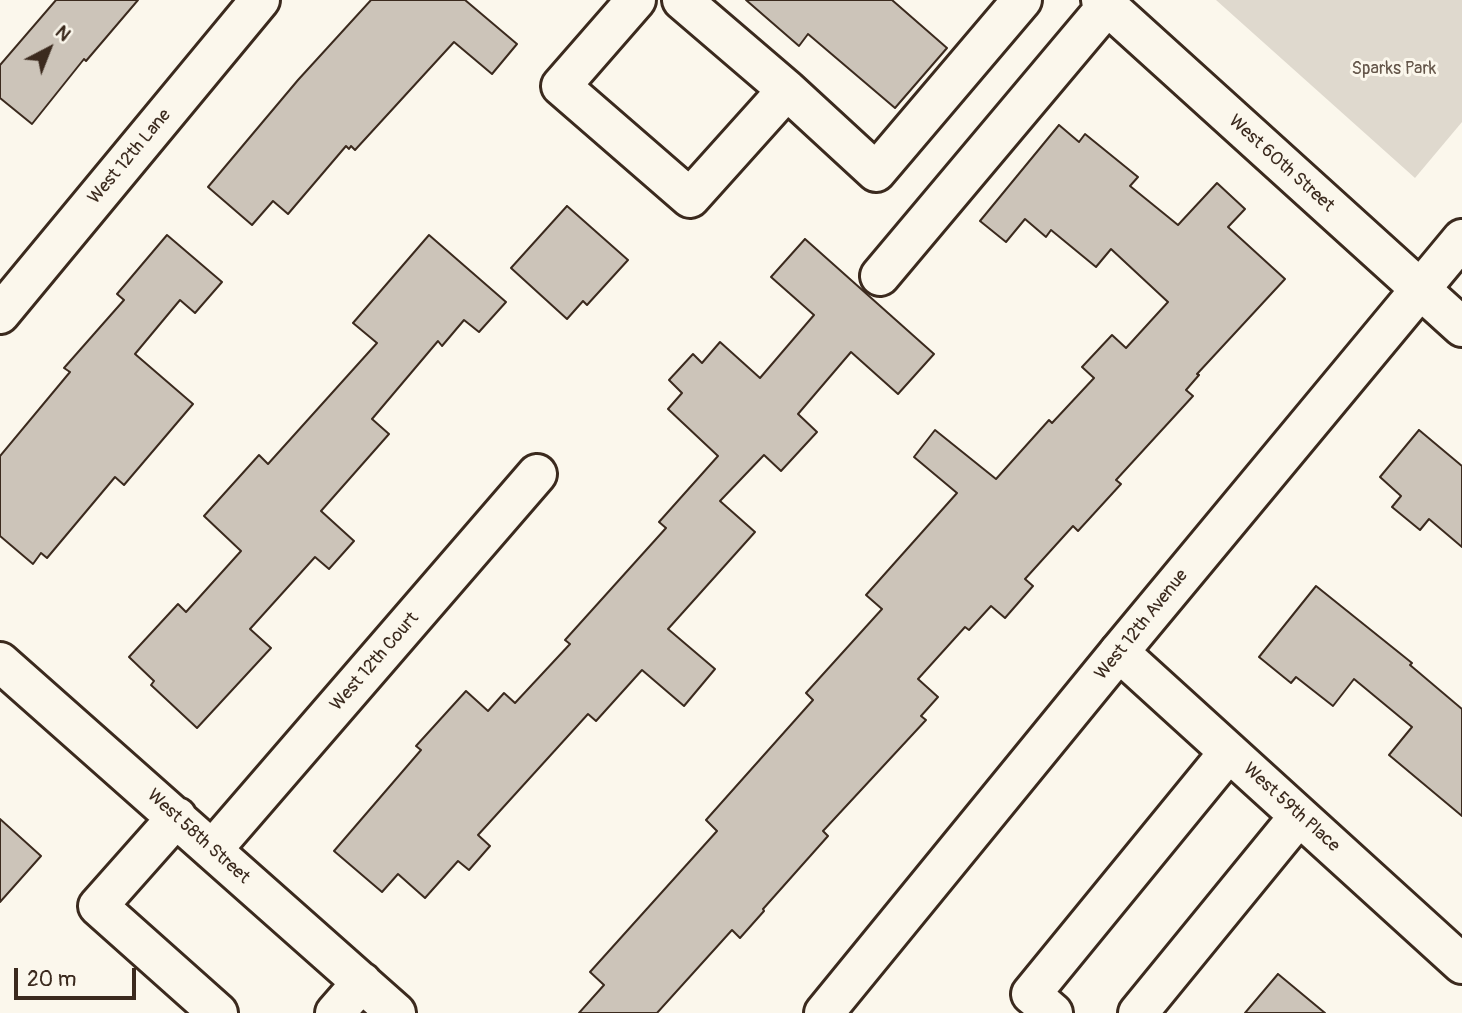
<!DOCTYPE html>
<style>
body{margin:0}
#map{position:relative;width:1462px;height:1013px;overflow:hidden;background:#fbf7ec;font-family:Pangolin,sans-serif}
canvas{display:block}
.north{position:absolute;left:14px;top:14px;width:70px;height:70px;-webkit-text-stroke:5px #fbf7ec;paint-order:stroke;rotate:42deg;font-size:19px;font-weight:700;line-height:28px;text-align:center;color:#3b2a1e}
.north::after{content:'';display:block;margin:auto;width:24px;height:32px;background:#3b2a1e;clip-path:polygon(50% 0,100% 100%,50% 72%,0 100%)}
.scale{position:absolute;left:14px;top:968px;width:122px;height:32px;box-sizing:border-box;border:4px solid #3b2a1e;border-top:0;padding-left:9px;font-size:21px;line-height:24px;white-space:nowrap;color:#3b2a1e;-webkit-text-stroke:5px #fbf7ec;paint-order:stroke}
</style>
<div id="map">
<canvas width="1462" height="1013"></canvas>
<div class="north">N</div>
<div class="scale">20 m</div>
</div>
<script>
const c = document.querySelector('canvas').getContext('2d');
c.lineJoin = 'round';
function paint(path, color) { c.fillStyle = color; c.fill(path, 'evenodd'); }
const toPath = rows => new Path2D(rows.map(r => 'M' + r).join(''));
function stroke(path, color, width, dash) { c.strokeStyle = color; c.lineWidth = width; c.lineCap = dash ? 'butt' : 'round'; c.setLineDash(dash || []); c.stroke(path); }
function label(font, color, halo, rows, align = 'center') {
  c.font = font + ' Pangolin,sans-serif'; c.lineWidth = 6; c.setLineDash([]); c.textBaseline = 'middle'; c.strokeStyle = halo; c.fillStyle = color; for (const [text, x, y, turn = 0] of rows) {
    c.save(); c.translate(x, y); c.rotate((+turn || 0) * Math.PI / 180); c.textAlign = isNaN(turn) ? turn : align; if (halo) c.strokeText(text, 0, 0); c.fillText(text, 0, 0); c.restore();
  }
}
const green = toPath([
 [1216,0,1462,0,1462,122,1415,178]
]);
const building = toPath([
 [56,0,138,0,86,61,84,59,32,124,0,98,0,65,56,0],
 [371,0,465,0,517,44,492,74,454,42,355,150,351,146,349,149,346,146,288,214,273,201,252,225,208,187,298,80,371,0],
 [746,0,892,0,947,48,895,108,808,34,799,46,746,0],
 [1059,125,1079,142,1085,134,1138,177,1130,186,1178,225,1217,183,1245,209,1228,227,1285,279,1197,374,1199,375,1186,390,1193,396,1116,480,1121,484,1078,531,1073,526,1025,579,1033,586,1005,618,991,606,969,630,965,627,918,679,938,697,921,716,926,720,823,831,828,836,763,909,764,911,740,938,732,930,657,1013,579,1013,604,985,590,972,717,831,706,820,813,700,806,693,882,609,866,595,957,493,914,457,935,430,996,479,1049,420,1052,423,1094,378,1082,367,1112,335,1126,348,1168,302,1111,249,1096,267,1051,230,1046,237,1025,219,1006,242,980,221,1059,125],
 [567,206,628,260,587,305,583,301,567,319,511,268,567,206],
 [167,235,222,282,195,313,180,300,135,354,193,404,124,485,115,477,47,558,41,553,33,564,0,536,0,456,70,372,64,368,124,300,117,294,167,235],
 [429,235,506,302,479,332,464,320,442,346,438,341,372,419,389,434,321,511,354,541,329,569,315,557,250,629,271,648,197,728,151,685,154,681,129,657,178,604,186,612,241,551,204,516,259,455,268,464,377,343,353,323,429,235],
 [805,239,934,354,898,394,851,352,798,414,817,432,781,471,764,455,720,501,755,532,668,629,715,669,684,706,642,670,596,721,588,714,478,835,490,846,469,870,458,861,425,898,398,874,382,892,334,851,421,750,416,746,466,691,488,711,504,693,515,703,570,644,565,640,666,528,659,522,718,456,668,409,682,393,669,380,693,354,702,363,720,342,760,378,814,315,771,277,805,239],
 [1419,430,1462,466,1462,547,1429,519,1420,530,1392,507,1401,496,1380,477,1419,430],
 [1316,586,1412,663,1410,665,1462,709,1462,816,1389,755,1412,727,1354,679,1333,706,1296,677,1291,683,1259,657,1316,586],
 [0,819,41,856,0,902,0,819],
 [1278,974,1325,1013,1245,1013,1278,974]
]);
const minor = toPath([
 [636,0,561,86,690,198,787,90,876,172,1022,0],
 [682,0,787,90],
 [1101,0,1462,327],
 [880,276,1107,6],
 [0,314,260,0],
 [1119,652,1462,964],
 [0,662,396,1013],
 [177,817,98,906,218,1013],
 [212,850,537,474],
 [335,1013,362,982],
 [1053,1013,1031,994,1229,752],
 [1138,1013,1299,816]
]);
const major = toPath([
 [824,1013,1119,652,1462,239]
]);
const parkNames = [
 ["Sparks Park",1394,69]
];
const streetNames = [
 ["West 12th Lane",130,157,-50],
 ["West 60th Street",1281,164,42],
 ["West 12th Avenue",1142,625,-51],
 ["West 12th Court",375,662,-49],
 ["West 59th Place",1291,808,42],
 ["West 58th Street",198,837,42]
];
paint(green, '#dfd9ce');
paint(building, '#ccc4b9');
stroke(building, '#3b2a1e', 2);
stroke(minor, '#3b2a1e', 44);
stroke(major, '#3b2a1e', 44);
stroke(minor, '#fbf7ec', 38);
stroke(major, '#fbf7ec', 38);
label('18px', '#64564a', '#fbf7ec', parkNames);
label('18px', '#3b2a1e', '#fbf7ec', streetNames);
</script>
